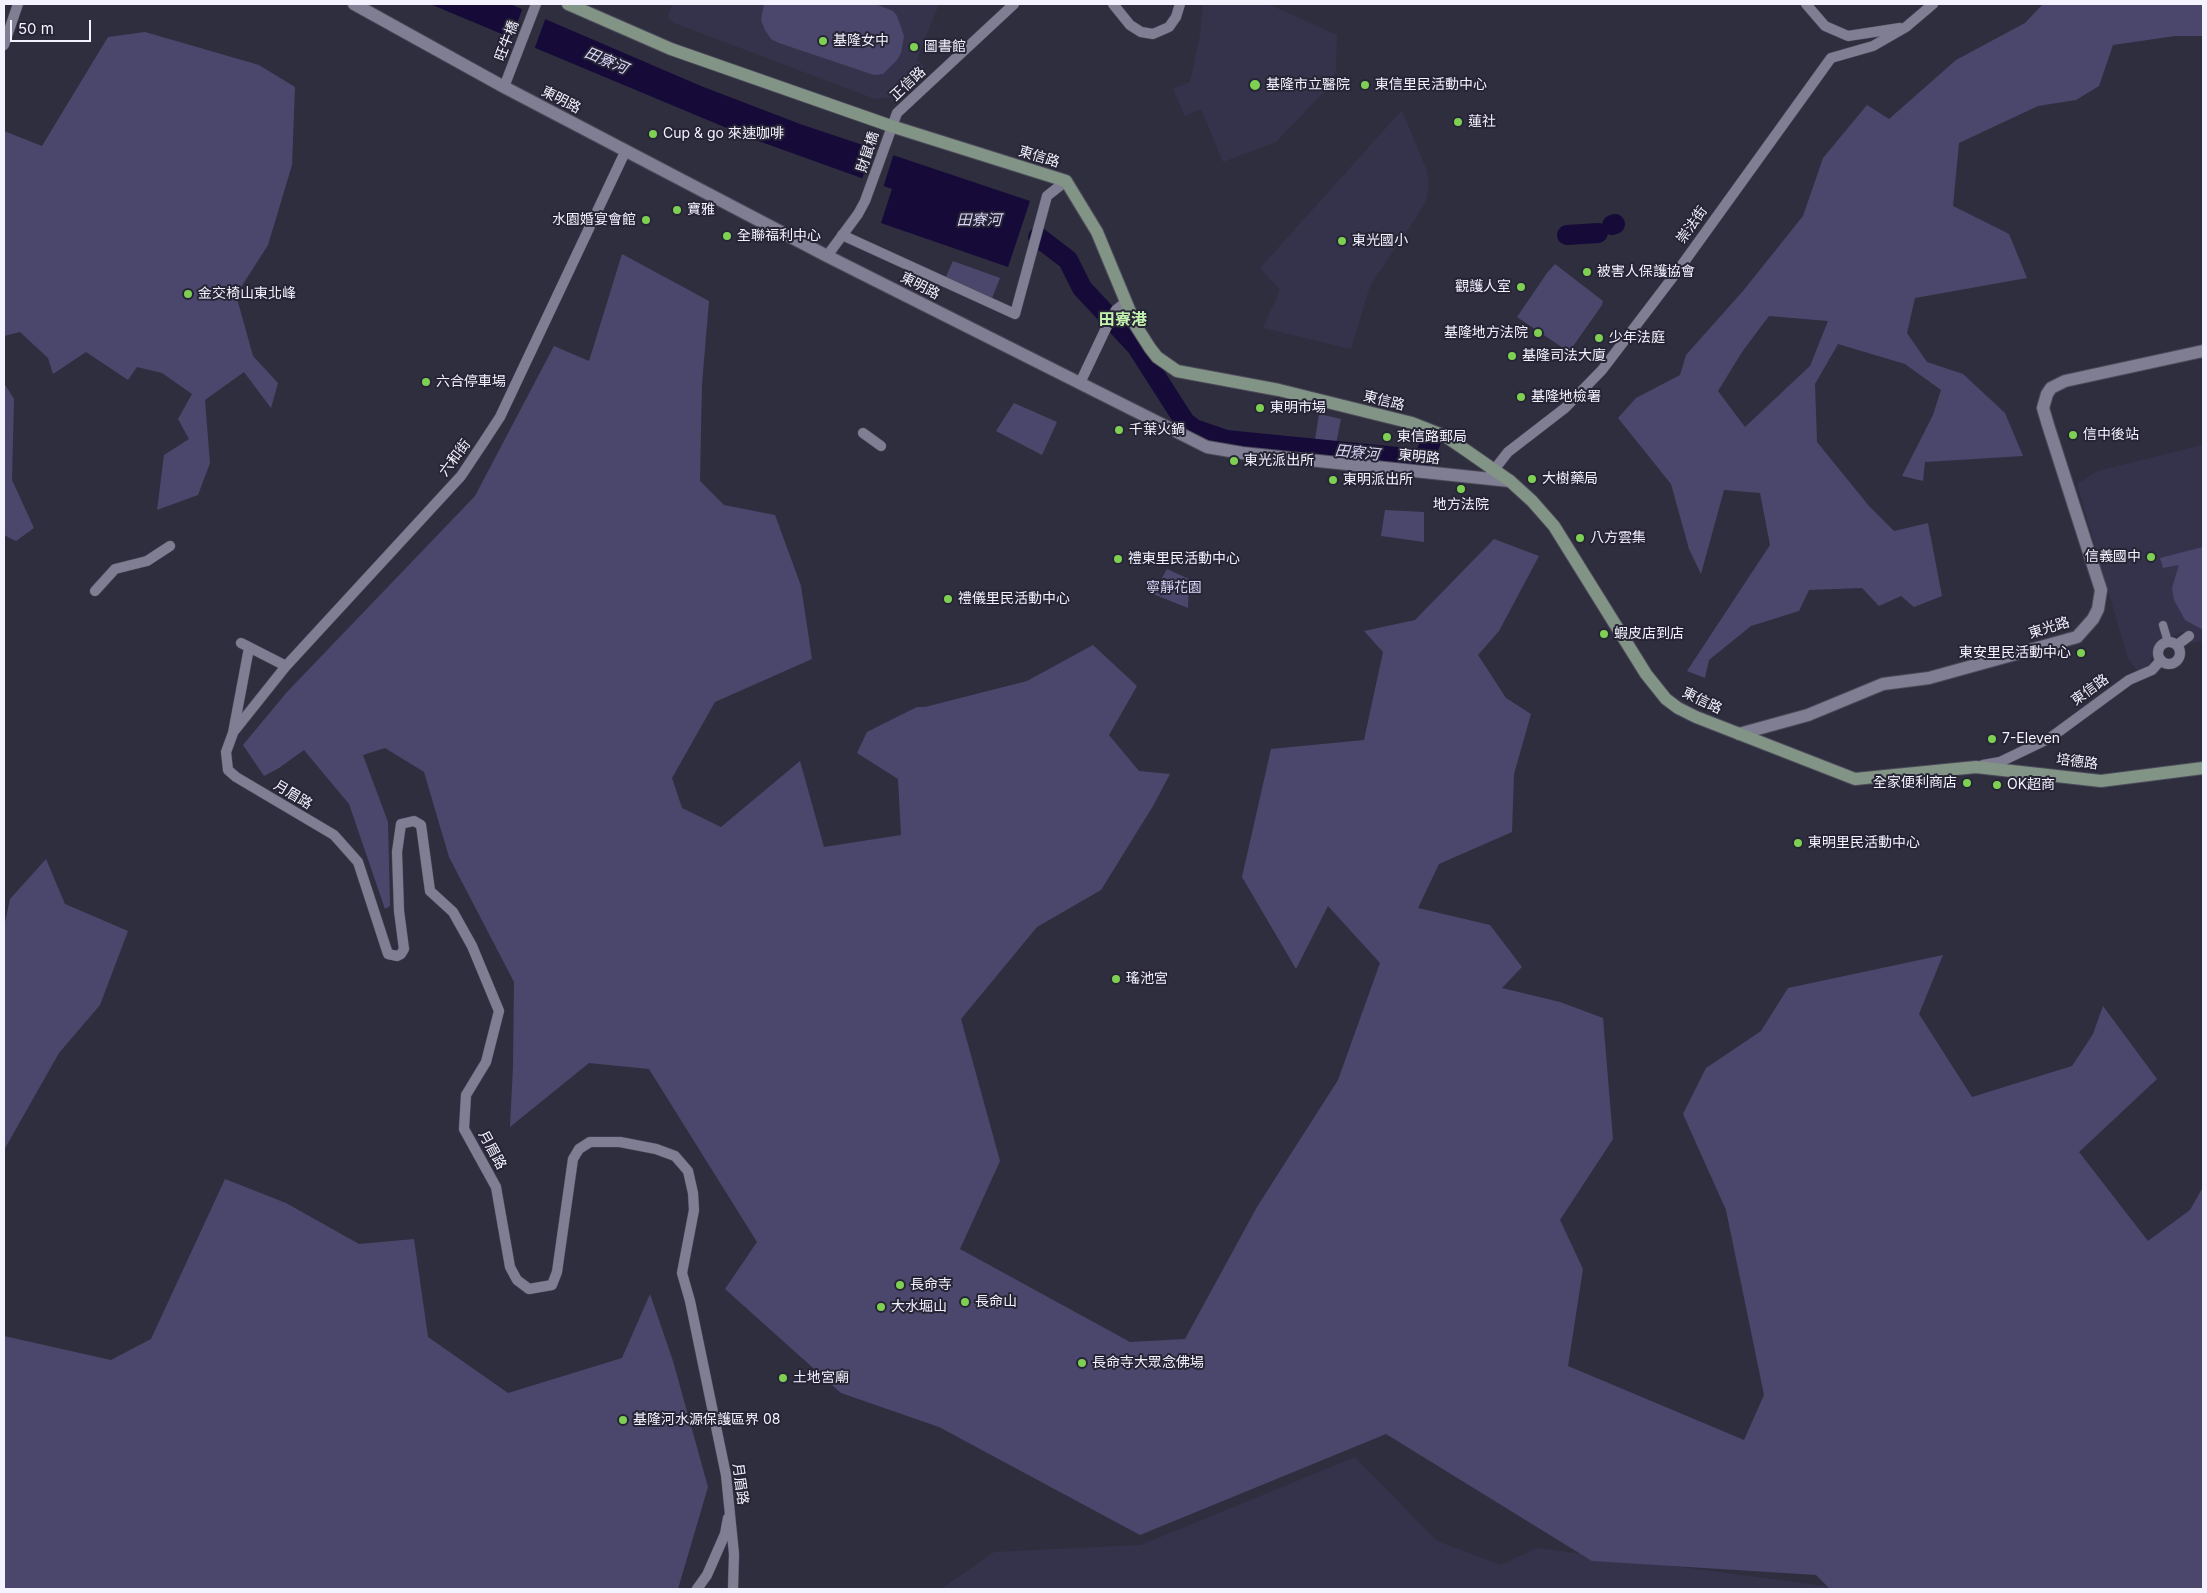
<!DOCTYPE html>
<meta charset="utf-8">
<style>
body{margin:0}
#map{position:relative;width:2207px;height:1593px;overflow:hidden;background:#2f2e3f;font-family:Inter,sans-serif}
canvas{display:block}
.frame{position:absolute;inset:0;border:5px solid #f3f2fe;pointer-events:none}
.scale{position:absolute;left:10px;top:20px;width:81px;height:22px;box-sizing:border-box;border:2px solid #f3f2fe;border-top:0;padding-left:6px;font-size:15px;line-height:18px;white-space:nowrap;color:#f3f2fe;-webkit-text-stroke:4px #262435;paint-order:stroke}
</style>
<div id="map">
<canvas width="2207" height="1593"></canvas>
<div class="frame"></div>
<div class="scale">50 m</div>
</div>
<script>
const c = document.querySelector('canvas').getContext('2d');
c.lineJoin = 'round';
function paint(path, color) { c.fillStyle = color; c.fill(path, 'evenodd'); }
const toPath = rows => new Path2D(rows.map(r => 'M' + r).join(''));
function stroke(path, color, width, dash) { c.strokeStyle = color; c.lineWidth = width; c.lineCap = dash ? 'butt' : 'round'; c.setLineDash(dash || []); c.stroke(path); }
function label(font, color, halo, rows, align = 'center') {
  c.font = font + ' Inter,"Noto Sans TC",sans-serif'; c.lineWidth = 4; c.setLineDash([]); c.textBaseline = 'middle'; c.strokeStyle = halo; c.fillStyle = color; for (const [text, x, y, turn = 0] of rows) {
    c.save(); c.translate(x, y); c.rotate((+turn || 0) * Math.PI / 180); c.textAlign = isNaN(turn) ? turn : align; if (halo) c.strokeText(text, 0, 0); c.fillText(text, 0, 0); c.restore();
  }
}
const built = toPath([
 [672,4,939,4,917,59,926,69,893,97,875,99,674,23,668,17],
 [1203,4,1268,4,1337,35,1336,72,1326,90,1276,142,1223,162,1201,109,1185,116,1173,89,1190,82,1200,35],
 [1402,110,1427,171,1429,184,1427,198,1419,213,1370,286,1351,349,1263,328,1280,290,1260,268],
 [2203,445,2203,641,2192,643,2188,636,2182,631,2177,635,2161,639,2156,646,2148,667,2140,674,2128,659,2077,484,2097,471],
 [1355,1457,1437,1541,1501,1565,1537,1548,1847,1589,941,1589,994,1552,1141,1545]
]);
const green = toPath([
 [764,4,875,4,893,11,897,16,904,36,901,53,897,60,883,74,874,75,779,43,771,39,765,30,761,20],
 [2043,4,2203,4,2203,36,2175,36,2113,45,2099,86,2076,100,2038,106,1959,143,1953,206,2009,234,2027,278,1915,298,1907,333,1927,362,1963,374,2005,413,2023,456,1925,462,1923,481,1902,476,1933,415,1941,390,1905,364,1838,344,1815,384,1817,442,1869,506,1894,531,1928,523,1942,596,1914,607,1901,596,1879,606,1862,588,1809,590,1799,611,1751,626,1709,660,1705,678,1687,671,1770,545,1760,493,1724,490,1701,574,1689,549,1671,484,1618,418,1636,398,1680,375,1686,355,1743,291,1803,216,1823,158,1867,105,1889,119,1956,60,2025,23],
 [1769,316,1828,321,1810,366,1745,427,1718,391,1742,352],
 [145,32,259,65,295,87,292,165,268,245,236,295,253,356,278,383,271,408,244,372,205,400,210,463,198,495,157,510,164,455,189,439,178,419,192,394,162,373,137,367,128,380,86,352,53,374,48,358,20,332,4,336,4,131,42,146,108,37],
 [622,254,709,301,702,384,700,481,724,505,775,515,801,586,812,659,715,702,672,778,682,808,721,827,800,761,824,847,901,835,898,779,857,753,867,732,917,707,925,707,1027,681,1093,645,1137,686,1109,735,1139,771,1170,774,1153,806,1101,890,1037,927,961,1019,1000,1161,960,1249,1130,1342,1185,1339,1257,1207,1338,1080,1380,963,1328,906,1296,969,1242,877,1271,749,1364,740,1383,652,1364,631,1415,620,1494,539,1539,556,1499,631,1478,655,1506,698,1531,714,1514,774,1512,832,1439,864,1418,908,1490,925,1522,967,1502,988,1560,1002,1603,1018,1613,1139,1560,1220,1583,1269,1568,1366,1744,1440,1764,1395,1726,1210,1683,1114,1706,1068,1761,1031,1788,988,1943,955,1919,1014,1972,1097,2072,1066,2093,1034,2103,1006,2157,1079,2079,1152,2148,1241,2190,1210,2203,1187,2203,1589,1830,1589,1816,1575,1592,1561,1386,1434,1140,1535,939,1427,841,1393,725,1289,757,1242,649,1069,589,1063,510,1127,513,1067,514,982,449,857,424,772,385,748,363,755,388,822,390,906,385,909,349,804,304,750,279,768,264,776,243,745,287,692,475,496,554,346,589,361],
 [953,261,1000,278,990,303,944,281],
 [1555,264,1603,301,1602,305,1569,352,1517,317,1547,273],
 [4,383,14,399,12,480,34,528,16,541,4,535],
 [1014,403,1057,422,1042,455,996,431],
 [1319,414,1341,419,1336,444,1315,440],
 [1385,510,1424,512,1424,542,1381,536],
 [2203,547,2203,630,2185,620,2174,600,2172,588,2179,565,2163,568,2160,558],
 [1167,569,1189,579,1188,608,1153,594],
 [46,859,65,904,128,931,100,1005,59,1053,4,1150,4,927,10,899],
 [225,1179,286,1203,359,1244,414,1239,428,1337,508,1393,622,1358,650,1294,673,1361,708,1487,678,1589,4,1589,4,1336,111,1360,151,1339]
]);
const water = toPath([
 [430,4,510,4,701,86,800,124,1030,201,1008,267,881,223,892,189,753,139]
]);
const pier = toPath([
 [523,7,546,17,534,50,511,40],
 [875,146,894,153,883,188,861,181]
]);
const river = toPath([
 [1612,225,1615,224],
 [1567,235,1598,233],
 [1038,237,1068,260,1082,288,1137,347,1185,422,1194,429,1226,440,1417,459,1425,456,1431,441]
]);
const pedestrian = toPath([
 [2163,625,2168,642]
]);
const minor = toPath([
 [1113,4,1130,25,1141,32,1153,34,1169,27,1176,17,1180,4],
 [1806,4,1825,26,1848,36,1900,28],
 [4,45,18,4],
 [504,87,536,4],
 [842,235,1015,314,1047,196,1066,181],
 [827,256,858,214,865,201,897,113,1014,4],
 [1080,383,1107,326,1116,310,1126,302],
 [863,433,881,446],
 [1490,475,1508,452,1565,408,1602,370,1679,269,1831,58,1873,46,1906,27,1933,4],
 [95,591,115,569,147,561,170,546],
 '2158 653a11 11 0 1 1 22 0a11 11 0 1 1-22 0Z',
 [241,643,286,666],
 [2177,645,2189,636],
 [249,648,233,733,226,752,228,770,236,777,334,835,358,862,388,954,397,956,401,954,404,949,399,911,397,852,401,824,414,821,421,825,430,891,453,912,472,946,499,1011,486,1062,466,1095,464,1129,496,1187,510,1267,517,1280,529,1289,552,1285,557,1272,573,1159,579,1149,590,1142,620,1142,656,1149,675,1156,688,1171,693,1193,694,1210,682,1273,690,1301,726,1475,734,1554,733,1589],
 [235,730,286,666,461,476,483,443,500,417,626,150],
 [1983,765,2000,762,2050,738,2129,680,2152,670,2161,660],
 [697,1589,707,1575,725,1534,728,1518]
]);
const tertiary = toPath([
 [354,4,504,87,827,256,1207,447,1242,453,1510,481],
 [1739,734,1808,715,1883,684,1929,678,2077,637,2093,619,2098,609,2101,590,2048,425,2043,408,2047,394,2051,388,2065,381,2203,351]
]);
const secondary = toPath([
 [568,4,671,49,891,126,1066,181,1097,232,1136,326,1150,348,1157,357,1177,371,1279,390,1412,423,1445,436,1467,451,1510,481,1532,501,1554,526,1646,674,1666,699,1678,708,1696,717,1855,779,1976,767,2101,781,2203,768]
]);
const markers = [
 [823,41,5,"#7ed053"],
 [914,47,5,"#7ed053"],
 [1255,85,6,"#7ed053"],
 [1365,85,5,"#7ed053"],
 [1458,122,5,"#7ed053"],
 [653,134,5,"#7ed053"],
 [677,210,5,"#7ed053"],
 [646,220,5,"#7ed053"],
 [727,236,5,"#7ed053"],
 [1342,241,5,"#7ed053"],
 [1587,272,5,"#7ed053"],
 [1521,287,5,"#7ed053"],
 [188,294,5,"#7ed053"],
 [1538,333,5,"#7ed053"],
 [1599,338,5,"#7ed053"],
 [1512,356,5,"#7ed053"],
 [426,382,5,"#7ed053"],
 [1521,397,5,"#7ed053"],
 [1260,408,5,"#7ed053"],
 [1119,430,5,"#7ed053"],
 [2073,435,5,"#7ed053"],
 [1387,437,5,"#7ed053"],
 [1234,461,5,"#7ed053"],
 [1532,479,5,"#7ed053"],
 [1333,480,5,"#7ed053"],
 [1461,489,5,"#7ed053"],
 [1580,538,5,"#7ed053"],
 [2151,557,5,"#7ed053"],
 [1118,559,5,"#7ed053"],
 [948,599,5,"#7ed053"],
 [1604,634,5,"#7ed053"],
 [2081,653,5,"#7ed053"],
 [1992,739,5,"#7ed053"],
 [1967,783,5,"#7ed053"],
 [1997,785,5,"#7ed053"],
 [1798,843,5,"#7ed053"],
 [1116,979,5,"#7ed053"],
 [900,1285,5,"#7ed053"],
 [965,1302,5,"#7ed053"],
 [881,1307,5,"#7ed053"],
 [1082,1363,5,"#7ed053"],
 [783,1378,5,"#7ed053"],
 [623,1420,5,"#7ed053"]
];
const streetNames = [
 ["旺牛橋",507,41,-69],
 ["正信路",908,84,-43],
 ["東明路",561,100,27],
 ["財鼠橋",868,152,-72],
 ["東信路",1039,157,17],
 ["崇法街",1692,225,-55],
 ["東明路",920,286,27],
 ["東信路",1384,401,14],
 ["東明路",1419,457,6],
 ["六和街",455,458,-53],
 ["東光路",2049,628,-17],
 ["東信路",2090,690,-36],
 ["東信路",1702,701,26],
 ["培德路",2077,762,7],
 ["月眉路",293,795,31],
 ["月眉路",492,1150,61],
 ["月眉路",740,1484,82]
];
const poiNames = [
 ["基隆女中",833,41],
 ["圖書館",924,47],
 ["基隆市立醫院",1266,85],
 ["東信里民活動中心",1375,85],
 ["蓮社",1468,122],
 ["Cup & go 來速咖啡",663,134],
 ["寶雅",687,210],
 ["水園婚宴會館",636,220,"right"],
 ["全聯福利中心",737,236],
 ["東光國小",1352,241],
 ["被害人保護協會",1597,272],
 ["觀護人室",1511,287,"right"],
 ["金交椅山東北峰",198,294],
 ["基隆地方法院",1528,333,"right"],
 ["少年法庭",1609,338],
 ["基隆司法大廈",1522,356],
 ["六合停車場",436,382],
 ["基隆地檢署",1531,397],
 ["東明市場",1270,408],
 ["千葉火鍋",1129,430],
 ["信中後站",2083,435],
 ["東信路郵局",1397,437],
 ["東光派出所",1244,461],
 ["大樹藥局",1542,479],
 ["東明派出所",1343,480],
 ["地方法院",1461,505,"center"],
 ["八方雲集",1590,538],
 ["信義國中",2141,557,"right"],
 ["禮東里民活動中心",1128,559],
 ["禮儀里民活動中心",958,599],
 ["蝦皮店到店",1614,634],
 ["東安里民活動中心",2071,653,"right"],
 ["7-Eleven",2002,739],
 ["全家便利商店",1957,783,"right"],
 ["OK超商",2007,785],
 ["東明里民活動中心",1808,843],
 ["瑤池宮",1126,979],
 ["長命寺",910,1285],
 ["長命山",975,1302],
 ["大水堀山",891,1307],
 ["長命寺大眾念佛場",1092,1363],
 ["土地宮廟",793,1378],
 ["基隆河水源保護區界 08",633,1420]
];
const parkNames = [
 ["寧靜花園",1174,588]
];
const waterNames = [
 ["田寮河",606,61,23],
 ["田寮河",979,220],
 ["田寮河",1357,453,6]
];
const quarterNames = [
 ["田寮港",1123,320]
];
paint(built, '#35334b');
paint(green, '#4b476c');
paint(water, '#160a39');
paint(pier, '#2f2e3f');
stroke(river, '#160a39', 20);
stroke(pedestrian, '#4d4b5a', 9);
stroke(minor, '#4d4b5a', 11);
stroke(tertiary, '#4d4b5a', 14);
stroke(secondary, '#4d4b5a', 14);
stroke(pedestrian, '#807e93', 8);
stroke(minor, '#807e93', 10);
stroke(tertiary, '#807e93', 12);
stroke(secondary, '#829486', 12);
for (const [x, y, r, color] of markers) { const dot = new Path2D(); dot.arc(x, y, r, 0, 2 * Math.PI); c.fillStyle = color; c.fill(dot); stroke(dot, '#262435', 2); }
label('14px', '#f3f2fe', '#262435', streetNames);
label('14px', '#f3f2fe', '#262435', poiNames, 'left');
label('14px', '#d9d7f9', '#262435', parkNames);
label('italic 15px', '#d9d6f8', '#262435', waterNames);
label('bold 16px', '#c4f2af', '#262435', quarterNames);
</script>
